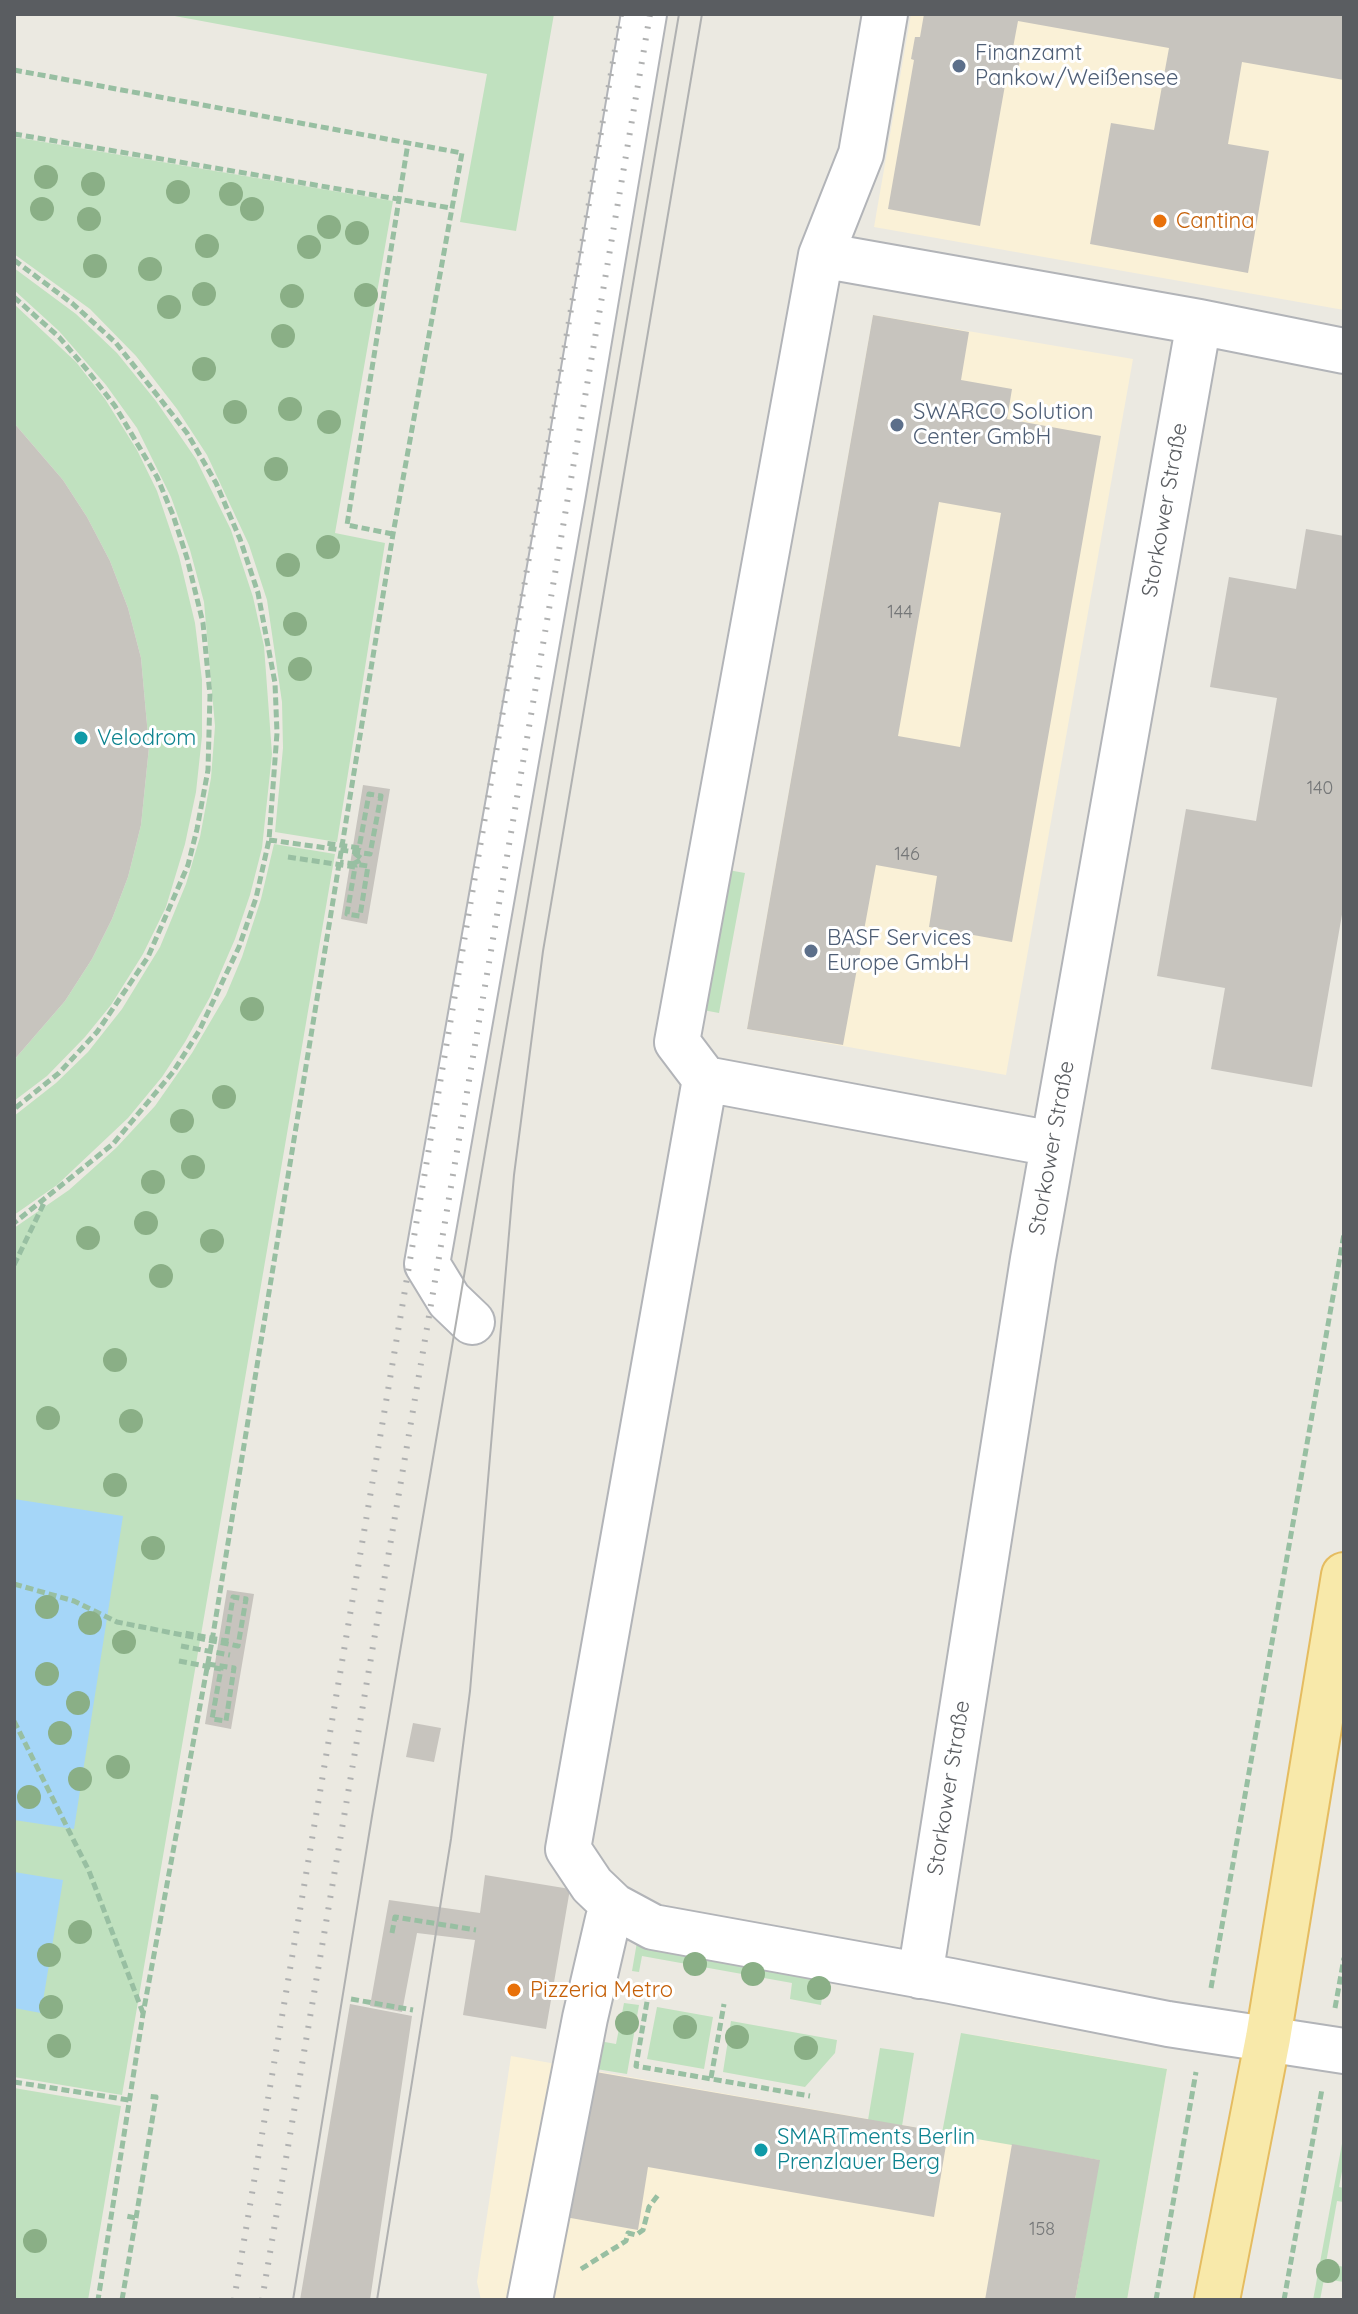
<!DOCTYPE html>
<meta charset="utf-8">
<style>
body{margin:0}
#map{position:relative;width:1358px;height:2314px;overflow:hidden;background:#ebe9e1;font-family:Quicksand,sans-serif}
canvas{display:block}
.frame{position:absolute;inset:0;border:16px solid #5a5d61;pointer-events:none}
</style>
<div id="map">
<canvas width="1358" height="2314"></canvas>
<div class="frame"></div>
</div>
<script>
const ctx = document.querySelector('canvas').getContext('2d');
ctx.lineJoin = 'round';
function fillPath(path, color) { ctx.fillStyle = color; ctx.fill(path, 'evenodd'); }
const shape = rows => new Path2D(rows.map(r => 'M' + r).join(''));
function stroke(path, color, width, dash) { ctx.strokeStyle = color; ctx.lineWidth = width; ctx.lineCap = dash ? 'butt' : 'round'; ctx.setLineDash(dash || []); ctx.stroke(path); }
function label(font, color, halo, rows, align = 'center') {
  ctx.font = font + ' Quicksand,sans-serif'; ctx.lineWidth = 6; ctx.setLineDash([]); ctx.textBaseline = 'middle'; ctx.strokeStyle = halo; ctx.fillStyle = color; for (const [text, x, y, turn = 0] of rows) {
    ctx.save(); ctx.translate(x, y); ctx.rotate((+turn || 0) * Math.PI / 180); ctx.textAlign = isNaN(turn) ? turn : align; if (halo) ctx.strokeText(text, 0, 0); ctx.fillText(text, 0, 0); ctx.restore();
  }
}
const commercial = shape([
 [911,14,1344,14,1344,310,874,227],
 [873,315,1133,359,1006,1075,747,1029],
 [999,2039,1167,2069,1127,2300,481,2300,477,2282,511,2056,948,2133,979,2142]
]);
const green = shape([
 [164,14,554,14,516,231,460,222,487,74],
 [14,137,393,201,335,533,385,543,337,842,275,832,283,748,282,702,267,600,249,545,207,455,177,409,136,356,90,309,14,254],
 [14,268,76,314,117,353,156,401,196,459,231,530,253,597,264,646,272,754,262,848,250,895,235,939,210,997,185,1042,162,1077,128,1118,57,1185,14,1215,14,1116,56,1083,88,1052,122,1009,160,947,186,884,200,837,211,778,215,726,204,602,190,550,171,497,137,428,106,385,59,331,14,290],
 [14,304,76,362,105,399,137,450,157,491,179,556,195,623,202,680,202,736,196,792,185,844,166,907,143,954,111,1005,85,1037,47,1076,14,1101,14,1060,65,1001,92,959,112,919,128,877,141,825,149,747,141,658,128,608,110,561,87,517,63,480,14,423],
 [274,844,335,854,122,2095,14,2077,14,1228,69,1190,116,1148,155,1106,192,1053,226,995,242,957,261,899],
 [728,870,745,873,719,1013,703,1010],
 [637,1942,825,1976,821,2005,790,1999,792,1983,703,1967,642,1956,639,1972,632,1971],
 [624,2003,639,2005,627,2074,584,2067,588,2039,616,2044],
 [657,2007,713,2017,704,2069,647,2059],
 [731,2021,837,2040,835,2053,805,2087,723,2072],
 [961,2033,1167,2069,1127,2300,1075,2300,1099,2160,942,2133],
 [880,2048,914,2053,902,2126,868,2120],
 [14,2088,121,2106,88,2300,14,2300],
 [1344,2133,1344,2161,1339,2187,1344,2188,1344,2202,1337,2201,1326,2263,1344,2267,1344,2282,1324,2279,1320,2300,1313,2300]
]);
const water = shape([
 [14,1499,123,1516,74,1829,14,1820],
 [14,1872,63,1880,41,2013,14,2008]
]);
const building = shape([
 [924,14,1344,14,1344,80,1242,62,1228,144,1269,151,1248,273,1090,244,1111,123,1154,130,1169,48,1018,21,1012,53,1021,55,1017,75,1007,74,980,226,888,209,914,60,911,59,915,37,920,37],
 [873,315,969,332,961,380,1012,389,1007,419,1101,436,1012,942,929,927,937,876,876,865,843,1045,747,1029],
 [939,502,1001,513,960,747,898,736],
 [14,423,63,480,87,517,110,561,128,608,141,658,149,747,141,825,128,877,112,919,92,959,65,1001,14,1060],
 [1306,529,1344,536,1344,903,1312,1087,1211,1069,1225,988,1157,976,1186,809,1256,821,1277,698,1210,687,1229,577,1296,589],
 [363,785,390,789,367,924,341,919],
 [227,1590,254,1594,231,1729,205,1724],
 [413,1723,441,1728,434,1762,406,1757],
 [485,1875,570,1889,546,2029,463,2015,475,1940,417,1933,402,2012,370,2006,389,1900,480,1913],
 [350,2004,412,2016,370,2300,300,2300],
 [590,2071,948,2133,934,2217,648,2167,638,2230,565,2217],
 [1012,2144,1100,2160,1075,2300,985,2300]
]);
const path = shape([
 [14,70,462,153,393,534,212,1641,143,2014,98,2300],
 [14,134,451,208],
 [14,260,73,304,116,343,187,433,216,483,240,539,258,593,275,683,277,733,269,840,256,898,239,947,199,1031,173,1072,113,1144,14,1223],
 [14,297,59,337,88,371,115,406,157,477,173,515,187,558,203,623,210,695,208,770,197,829,188,865,148,957,97,1032,59,1073,14,1109],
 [393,534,347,525,408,143],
 [269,840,370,854,381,796,369,794,359,848,325,843],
 [288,857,355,867,347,914,360,916,368,866,340,862],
 [353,864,362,859,353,852],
 [14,1265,45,1201],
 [14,1584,74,1601,117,1622,238,1646,246,1599,233,1597,226,1641,184,1633],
 [181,1646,230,1655],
 [179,1661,221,1669,212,1719,226,1721,234,1668,208,1664],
 [14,1721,89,1871,143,2013],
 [1211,1988,1344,1234],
 [649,1990,636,2066,810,2096],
 [351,1999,413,2010],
 [1335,2008,1344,1958],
 [711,2078,724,2004],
 [14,2082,129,2100],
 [136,2218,156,2097,147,2096],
 [581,2269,626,2241,628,2233,636,2235,643,2230,649,2207,658,2195],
 [122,2300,136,2218,126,2216],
 [1156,2300,1196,2072],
 [1284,2300,1322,2089]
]);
const minor = shape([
 [885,14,861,154,821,255,677,1042,705,1079,1053,1144],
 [821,255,1199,322,1344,351],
 [705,1079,568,1849,592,1885,614,1906,653,1927,951,1981,1168,2024,1344,2051],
 [472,1322,449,1300,427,1264,563,494,644,14],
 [920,1976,1033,1259,1199,322],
 [530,2300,585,2018,608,1919,614,1906]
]);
const major = shape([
 [1217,2300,1268,2038,1344,1575]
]);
const tram = shape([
 [293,2300,373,1810,679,14],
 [377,2300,451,1839,470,1691,514,1175,543,951,702,14]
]);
const rail = shape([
 [234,2300,621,14],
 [262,2300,650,14]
]);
const pathBridge = shape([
 [392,1933,395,1917,476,1930]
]);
const trees = [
 [46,177],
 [93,184],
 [178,192],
 [231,194],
 [42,209],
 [252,209],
 [89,219],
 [329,227],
 [357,233],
 [207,246],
 [309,247],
 [95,266],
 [150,269],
 [204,294],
 [366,295],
 [292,296],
 [169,307],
 [283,336],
 [204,369],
 [290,409],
 [235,412],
 [329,422],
 [276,469],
 [328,547],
 [288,565],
 [295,624],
 [300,669],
 [252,1009],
 [224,1097],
 [182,1121],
 [193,1167],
 [153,1182],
 [146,1223],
 [88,1238],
 [212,1241],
 [161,1276],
 [115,1360],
 [48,1418],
 [131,1421],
 [115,1485],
 [153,1548],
 [47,1607],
 [90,1623],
 [124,1642],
 [47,1674],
 [78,1703],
 [60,1733],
 [118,1767],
 [80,1779],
 [29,1797],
 [80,1932],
 [49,1955],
 [695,1964],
 [753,1974],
 [819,1988],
 [51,2007],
 [627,2023],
 [685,2027],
 [737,2037],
 [59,2046],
 [806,2048],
 [35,2241],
 [1328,2271]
];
const markers = [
 [959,66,8,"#5c6f8a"],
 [1160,221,8,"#e8710a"],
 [897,425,8,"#5c6f8a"],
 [81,738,8,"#0f9aa8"],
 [811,951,8,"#5c6f8a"],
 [514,1990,8,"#e8710a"],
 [761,2150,8,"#0f9aa8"]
];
const numberNames = [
 ["144",900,613],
 ["140",1320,789],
 ["146",907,855],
 ["158",1042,2230]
];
const serviceNames = [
 ["Finanzamt",975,53],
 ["Pankow/Weißensee",975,78],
 ["SWARCO Solution",913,412],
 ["Center GmbH",913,437],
 ["BASF Services",827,938],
 ["Europe GmbH",827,963]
];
const foodNames = [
 ["Cantina",1176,221],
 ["Pizzeria Metro",530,1990]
];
const streetNames = [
 ["Storkower Straße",1165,510,-80],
 ["Storkower Straße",1052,1148,-80],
 ["Storkower Straße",949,1788,-81]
];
const cultureNames = [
 ["Velodrom",97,738],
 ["SMARTments Berlin",777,2137],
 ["Prenzlauer Berg",777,2162]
];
fillPath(commercial, '#faf1d7');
fillPath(green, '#c0e1bf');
fillPath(water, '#a5d6f8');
fillPath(building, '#c7c4be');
stroke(minor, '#b2b4b8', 48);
stroke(major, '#e5bc60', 48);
stroke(path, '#98bfa2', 5, [8, 4]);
stroke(minor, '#fff', 44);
stroke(major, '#f8e9aa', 44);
stroke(tram, '#b0b1b1', 2);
stroke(rail, '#b0b1b1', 6, [2, 10]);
stroke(pathBridge, '#98bfa2', 5, [8, 4]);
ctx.fillStyle = '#8aaf86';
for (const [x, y] of trees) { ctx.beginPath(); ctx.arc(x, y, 12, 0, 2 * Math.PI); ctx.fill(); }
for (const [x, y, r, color] of markers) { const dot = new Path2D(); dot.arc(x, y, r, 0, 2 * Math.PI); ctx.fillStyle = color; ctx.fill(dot); stroke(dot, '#fff', 3); }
label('18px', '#757778', null, numberNames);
label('22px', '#4e5e75', '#fff', serviceNames, 'left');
label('22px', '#c56008', '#fff', foodNames, 'left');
label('22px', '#5a5d61', '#fff', streetNames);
label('22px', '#0d838f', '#fff', cultureNames, 'left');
</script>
